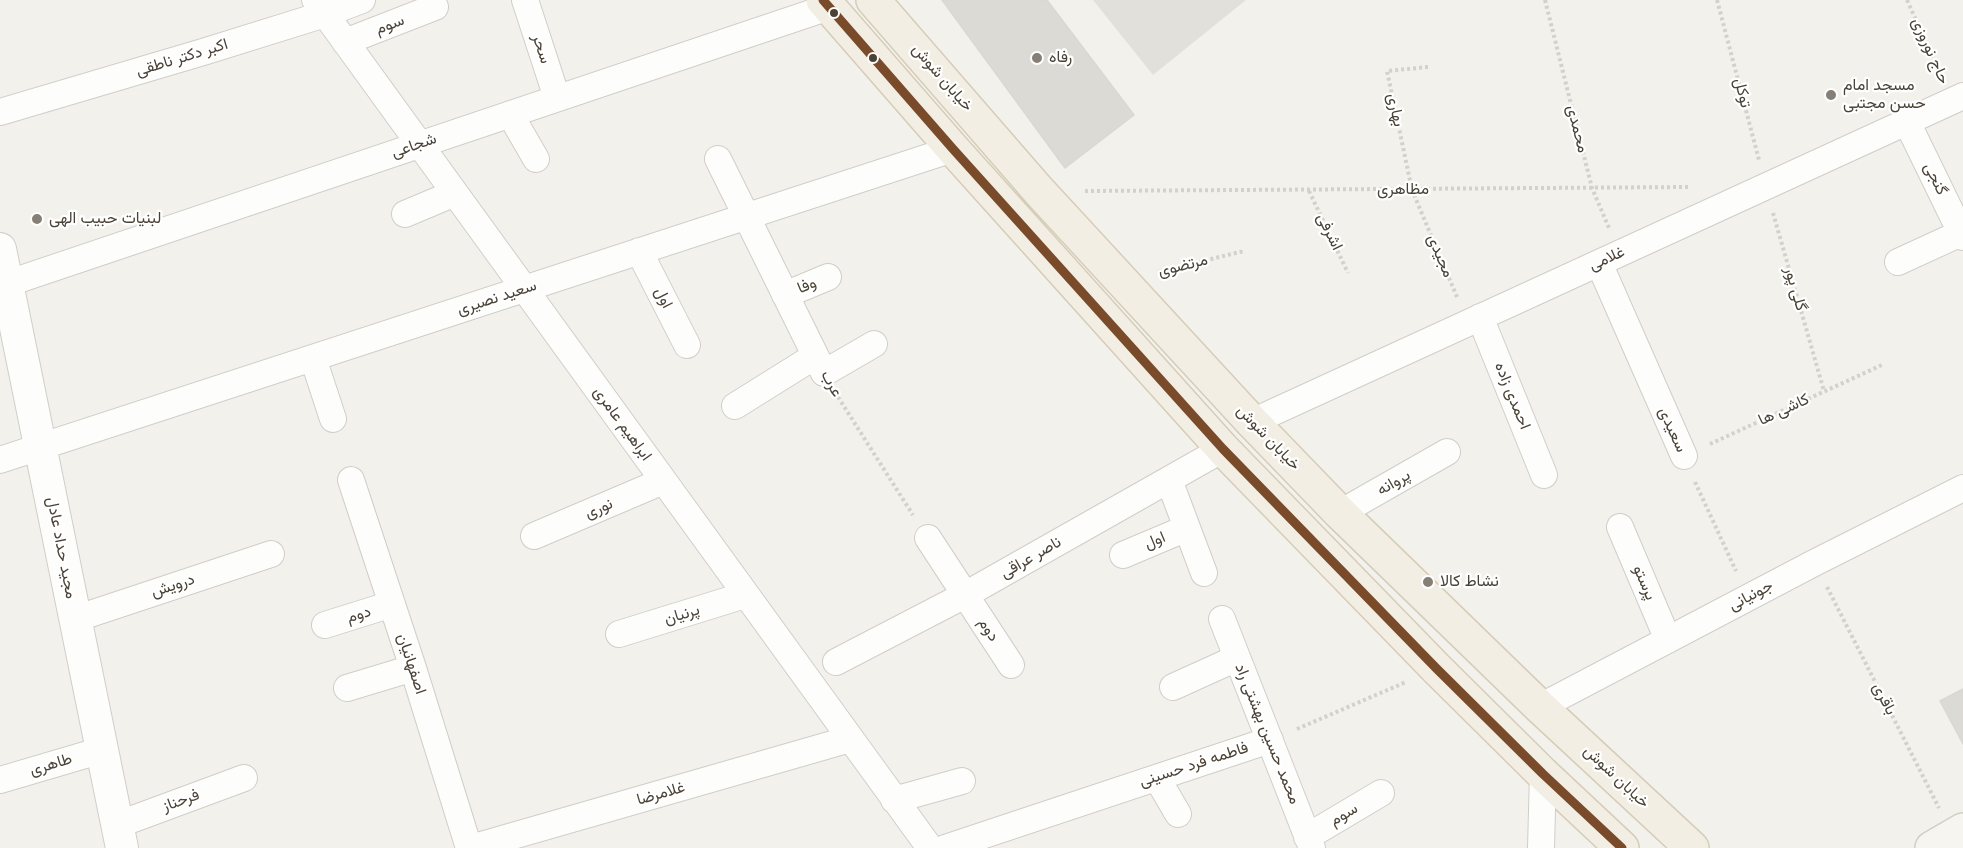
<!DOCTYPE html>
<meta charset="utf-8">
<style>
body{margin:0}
canvas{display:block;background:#f3f1ec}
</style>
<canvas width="1963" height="848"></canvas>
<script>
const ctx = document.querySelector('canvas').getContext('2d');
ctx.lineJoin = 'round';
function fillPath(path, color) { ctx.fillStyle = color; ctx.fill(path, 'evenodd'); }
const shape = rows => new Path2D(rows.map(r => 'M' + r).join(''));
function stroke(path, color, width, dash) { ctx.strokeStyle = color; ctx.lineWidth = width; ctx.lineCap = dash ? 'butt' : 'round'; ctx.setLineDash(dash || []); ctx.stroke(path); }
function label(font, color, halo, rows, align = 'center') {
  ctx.font = font + ' "DM Sans",Vazirmatn,sans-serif'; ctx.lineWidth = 4.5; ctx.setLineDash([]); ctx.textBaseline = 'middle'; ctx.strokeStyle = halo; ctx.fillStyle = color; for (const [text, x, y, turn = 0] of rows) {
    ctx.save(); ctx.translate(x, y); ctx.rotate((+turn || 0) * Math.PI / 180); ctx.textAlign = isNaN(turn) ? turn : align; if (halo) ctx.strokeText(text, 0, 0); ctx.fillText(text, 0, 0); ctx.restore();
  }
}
const parking = shape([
 [1093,0,1246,0,1153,75]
]);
const building = shape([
 [942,0,1047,0,1134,115,1065,168,942,0],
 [1963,689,1963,744,1940,701,1963,689]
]);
const path = shape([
 [1545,0,1592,188,1609,228],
 [1717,0,1759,160],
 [1907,0,1941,76],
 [1428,67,1387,71,1412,190,1457,297],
 [1085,191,1689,187],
 [1309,191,1348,273],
 [1773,213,1824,391],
 [1158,272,1244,251],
 [838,397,913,515],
 [1710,444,1884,364],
 [1695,482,1736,571],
 [1827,587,1939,808],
 [1297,729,1406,682]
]);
const minor = shape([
 [315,0,930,848],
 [525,0,557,98],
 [345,42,435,7],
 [0,112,203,52,325,14,362,0],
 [510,114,536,159],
 [1907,122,1963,237],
 [718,159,824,373,874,344],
 [405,214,455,193],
 [639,251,687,345],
 [1898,262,1961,233],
 [1599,263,1684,456],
 [0,286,829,7],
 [785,295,828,277],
 [1480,317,1544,475],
 [313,358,333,419],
 [735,406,815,356],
 [1252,422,1963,96],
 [0,460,953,149],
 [351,480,413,668,469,848],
 [1169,480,1204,573],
 [1340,513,1447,452],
 [1620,527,1668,640],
 [534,536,663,481],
 [928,538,1011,665],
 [1123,555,1187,528],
 [75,619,271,554],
 [1222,619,1312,848],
 [325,625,392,604],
 [619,634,745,595],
 [836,662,965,595,1223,449],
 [1173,687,1237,658],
 [347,688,413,668],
 [1540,707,1814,563,1963,488],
 [1157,778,1178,814],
 [0,780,102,750],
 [894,800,962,781],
 [117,825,244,778],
 [1307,837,1381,793],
 [471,848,850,739],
 [945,848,1270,740],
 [1541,848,1543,774]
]);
const tertiary = shape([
 [0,249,122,848]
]);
const secondary = shape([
 [1932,848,1963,830]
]);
const primary = shape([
 [823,0,953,149,1223,449,1437,669,1543,774,1622,848],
 [873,0,1039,191,1252,422,1340,513,1540,707,1692,848]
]);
const bus1 = shape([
 [823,0,953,149,1223,449,1437,669,1543,774,1622,848]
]);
const markers = [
 [834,13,5,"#4a4236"],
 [873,58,5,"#4a4236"],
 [1037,58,6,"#857f76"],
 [1831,95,6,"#857f76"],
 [37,219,6,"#857f76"],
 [1428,582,6,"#857f76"]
];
const streetNames = [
 ["سوم",390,25,-21],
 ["سحر",541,49,72],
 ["حاج نوروزی",1930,51,66],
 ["اکبر دکتر ناطقی",182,58,-17],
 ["خیابان شوش",942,78,49],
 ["توکل",1742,93,76],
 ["بهاری",1395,110,78],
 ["محمدی",1577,129,76],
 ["شجاعی",414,146,-19],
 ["گنجی",1935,179,64],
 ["مظاهری",1403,190],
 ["اشرفی",1329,232,64],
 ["مجیدی",1440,256,67],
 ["غلامی",1607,259,-24],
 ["مرتضوی",1183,266,-14],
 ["وفا",807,286,-23],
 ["گلی پور",1795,289,74],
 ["سعید نصیری",497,298,-18],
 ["اول",663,298,63],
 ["عرب",831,384,61],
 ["احمدی زاده",1512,396,68],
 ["کاشی ها",1784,410,-25],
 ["ابراهیم عامری",622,424,54],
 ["سعیدی",1672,430,66],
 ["خیابان شوش",1268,438,46],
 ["پروانه",1394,483,-30],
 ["نوری",599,509,-23],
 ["اول",1155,541,-23],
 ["مجید حداد عادل",61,548,79],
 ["ناصر عراقی",1031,558,-30],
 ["پرستو",1644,583,67],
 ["درویش",173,586,-18],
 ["جونیانی",1751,596,-28],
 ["دوم",359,615,-17],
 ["پرنیان",682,615,-17],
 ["دوم",988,630,57],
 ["اصفهانیان",411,664,72],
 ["باقری",1884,699,63],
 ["محمد حسین بهشتی راد",1267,734,68],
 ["طاهری",51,765,-17],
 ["فاطمه فرد حسینی",1194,765,-18],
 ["خیابان شوش",1616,777,43],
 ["غلامرضا",661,794,-16],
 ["فرحناز",181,801,-20],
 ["سوم",1344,815,-31]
];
const poiNames = [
 ["رفاه",1049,58],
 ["مسجد امام",1843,86],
 ["حسن مجتبی",1843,104],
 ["لبنیات حبیب الهی",49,219],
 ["نشاط کالا",1440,582]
];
fillPath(parking, '#e2e0db');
fillPath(building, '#dcdad4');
stroke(building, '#dbd8d2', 1.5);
stroke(minor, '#d1cec9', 28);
stroke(tertiary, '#d1cec9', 34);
stroke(secondary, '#d3cec2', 36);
stroke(primary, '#d6cdb8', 36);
stroke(path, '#d3d1cb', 4, [3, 3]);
stroke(minor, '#fdfdfc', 26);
stroke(tertiary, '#fdfdfc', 32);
stroke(secondary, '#f7f5ef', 33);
stroke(primary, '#f2eee4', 33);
stroke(bus1, '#7a4b2a', 9);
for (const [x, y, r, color] of markers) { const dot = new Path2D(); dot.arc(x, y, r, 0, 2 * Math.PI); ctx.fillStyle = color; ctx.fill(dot); stroke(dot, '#fff', 2); }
label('16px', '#4a4236', '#fff', streetNames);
label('16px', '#4a4236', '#fff', poiNames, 'left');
</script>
